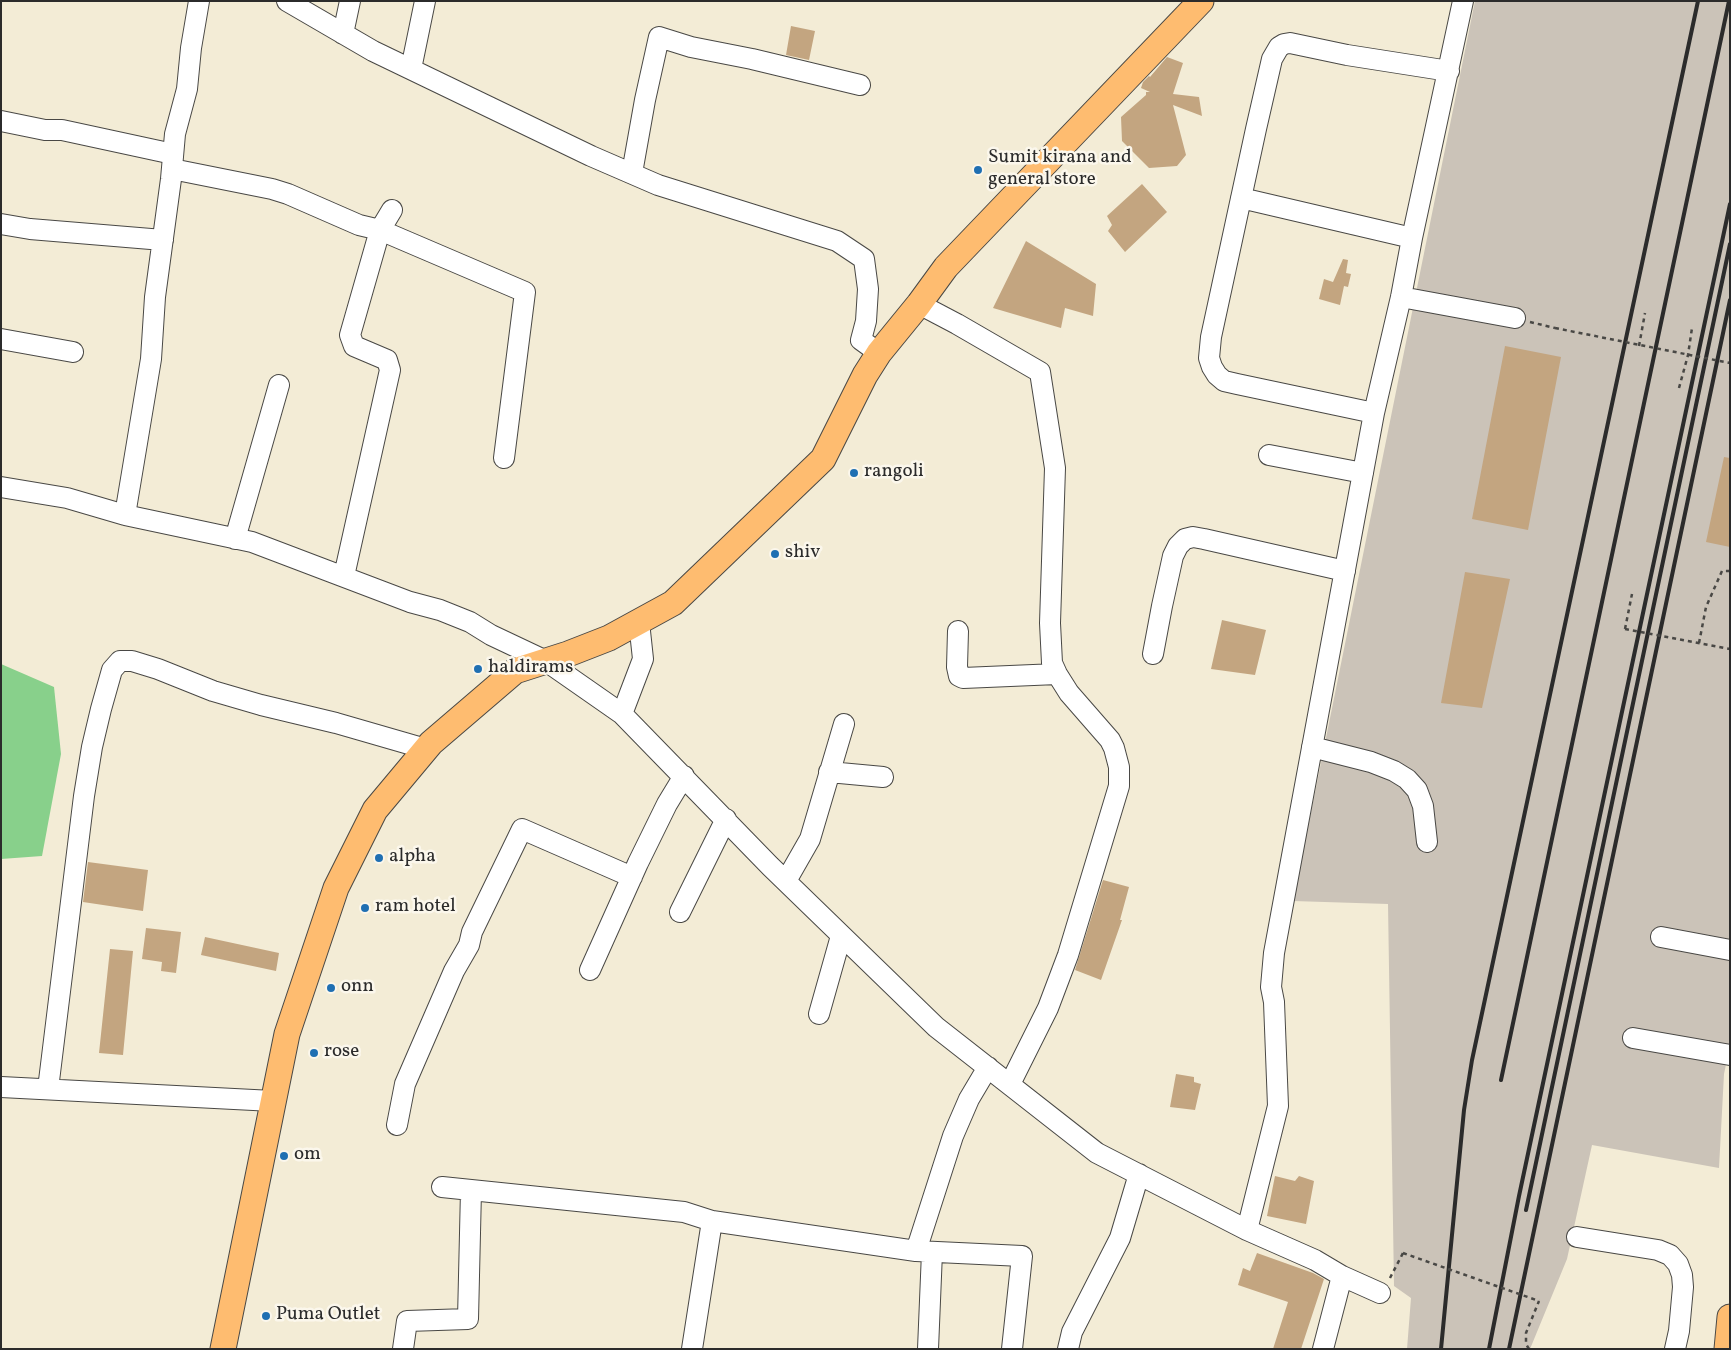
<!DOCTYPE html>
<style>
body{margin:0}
#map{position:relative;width:1731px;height:1350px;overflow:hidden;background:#f3ecd6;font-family:Vollkorn,serif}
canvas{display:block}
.frame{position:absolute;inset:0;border:2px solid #2b2b2b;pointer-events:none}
</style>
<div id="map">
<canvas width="1731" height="1350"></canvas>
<div class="frame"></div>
</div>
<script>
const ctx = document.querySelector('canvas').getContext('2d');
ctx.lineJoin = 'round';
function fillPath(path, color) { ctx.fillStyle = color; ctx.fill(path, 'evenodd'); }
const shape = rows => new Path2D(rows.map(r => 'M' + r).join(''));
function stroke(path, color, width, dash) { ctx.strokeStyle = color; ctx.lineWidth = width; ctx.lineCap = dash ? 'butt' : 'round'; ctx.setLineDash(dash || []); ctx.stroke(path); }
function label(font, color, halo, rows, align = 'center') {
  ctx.font = font + ' Vollkorn,serif'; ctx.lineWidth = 5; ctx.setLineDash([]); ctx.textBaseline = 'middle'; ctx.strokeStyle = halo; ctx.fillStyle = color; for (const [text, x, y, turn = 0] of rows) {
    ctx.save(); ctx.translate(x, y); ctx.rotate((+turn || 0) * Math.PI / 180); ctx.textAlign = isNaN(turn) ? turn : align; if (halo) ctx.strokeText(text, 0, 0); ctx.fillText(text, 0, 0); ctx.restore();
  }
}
const industrial = shape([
 [1475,1,1730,1,1730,1045,1724,1074,1719,1168,1592,1145,1567,1259,1530,1349,1407,1349,1411,1298,1394,1286,1388,904,1293,901]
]);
const green = shape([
 [1,664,54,687,61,754,42,856,1,859]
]);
const building = shape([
 [791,26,815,31,809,60,786,55],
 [1167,57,1183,63,1173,94,1199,97,1202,116,1173,105,1186,155,1177,166,1149,168,1122,141,1121,117,1146,95,1146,92,1150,92,1141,88,1143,82,1149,76,1150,77],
 [1142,184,1167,212,1125,252,1108,231,1112,225,1107,216],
 [1026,241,1096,284,1093,316,1065,308,1061,328,993,308],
 [1343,259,1348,260,1346,273,1351,274,1348,287,1344,286,1340,305,1319,299,1324,279,1333,282],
 [1505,346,1561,357,1528,530,1472,519],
 [1724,457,1730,458,1730,547,1706,542],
 [1465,572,1510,579,1482,708,1441,703],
 [1222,620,1266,630,1255,675,1211,669],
 [88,862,148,870,143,911,83,902],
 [1103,880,1129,887,1120,920,1122,920,1101,980,1075,970],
 [146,928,181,932,176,973,161,971,162,962,142,959],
 [205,937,279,953,276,971,201,955],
 [110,949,133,951,123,1055,99,1053],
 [1176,1074,1194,1077,1194,1082,1201,1084,1195,1110,1170,1107],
 [1275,1176,1295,1181,1299,1176,1314,1181,1306,1224,1267,1216],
 [1257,1253,1313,1273,1324,1279,1301,1349,1273,1349,1288,1302,1238,1285,1243,1268,1250,1271]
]);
const path = shape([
 [1530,322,1555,328],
 [1639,346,1645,313],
 [1679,388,1688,355,1692,328],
 [1625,629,1632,594],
 [1699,643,1706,607,1722,571,1730,571],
 [1390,1278,1403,1253],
 [1529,1349,1526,1344,1526,1333,1539,1301]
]);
const minor = shape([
 [199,1,191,48,187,89,175,134,171,179,155,297,151,359,125,515,252,542,410,602,440,610,470,622,491,635,546,661,622,714,770,866,936,1027,1097,1153,1247,1230,1315,1260,1342,1276,1323,1349],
 [287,1,373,51,591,156,658,185,837,241,864,259,868,289,866,321,861,340,879,353],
 [343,34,350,1],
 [411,69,425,1],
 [1,121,45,130,62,130,173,154],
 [172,169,272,189,288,194,359,225,380,230,525,292,504,458],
 [632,173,645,100,659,37,691,47,752,59,860,85],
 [1241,198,1412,238],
 [1,224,30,229,163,240],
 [1401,297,1515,318],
 [919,304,957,324,1040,372,1055,468,1050,623,1052,663,1057,674,1069,693,1110,740,1114,748,1119,767,1119,786,1068,955,1048,1008,1010,1084],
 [1,339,73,352],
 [1374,413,1237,384,1224,381,1217,375,1212,367,1209,358,1211,337,1256,129,1272,59,1279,47,1284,44,1290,43,1347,55,1449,71],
 [1269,455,1363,473],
 [1,487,67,498,125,515],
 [235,539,279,385],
 [344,576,390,370,387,360,354,346,350,335,380,230,392,210],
 [958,631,957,667,959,676,963,678,1057,674],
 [1153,654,1162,606,1173,556,1178,546,1185,539,1193,537,1204,539,1345,571],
 [622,714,643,659,639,622],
 [1312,747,1371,762,1394,771,1407,779,1417,790,1423,806,1427,842],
 [829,772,883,777],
 [786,881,810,839,844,724],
 [680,912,726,819],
 [1661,937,1730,950],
 [590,970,638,863,667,804,684,776],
 [819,1014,841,936],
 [1633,1038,1730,1055],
 [1,1087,273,1101],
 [48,1089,84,796,92,747,101,709,112,670,120,661,132,661,158,669,213,691,261,705,336,723,426,749],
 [397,1125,405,1084,454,971,469,945,472,932,522,829,632,877],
 [442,1187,684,1212,712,1221,916,1251,1022,1256,1012,1349],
 [1247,1230,1278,1106,1274,1002,1271,987,1274,953,1374,413,1401,297,1412,238,1463,1],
 [1577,1237,1658,1250,1670,1255,1678,1264,1682,1275,1683,1287,1679,1331,1675,1349],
 [916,1251,953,1136,969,1099,988,1067],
 [1342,1276,1380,1293],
 [403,1349,407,1321,468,1319,471,1190],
 [692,1349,712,1221],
 [928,1349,932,1252],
 [1068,1349,1072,1332,1120,1238,1139,1174]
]);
const major = shape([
 [223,1349,287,1034,336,888,375,810,431,743,515,671,568,654,609,638,673,603,823,459,865,375,879,353,919,304,946,267,1201,1],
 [1727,1349,1730,1317]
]);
const rail = shape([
 [1501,1080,1729,1],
 [1526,1210,1730,244],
 [1441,1349,1464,1110,1472,1060,1698,1],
 [1489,1349,1519,1196,1730,204],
 [1509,1349,1730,300]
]);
const pathBridge = shape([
 [1555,328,1730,363],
 [1625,629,1730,649],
 [1403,1253,1539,1301]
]);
const markers = [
 [978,170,5,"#1f6fb2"],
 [854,473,5,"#1f6fb2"],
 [775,554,5,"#1f6fb2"],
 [478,669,5,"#1f6fb2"],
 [379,858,5,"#1f6fb2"],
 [365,908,5,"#1f6fb2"],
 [331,988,5,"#1f6fb2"],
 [314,1053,5,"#1f6fb2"],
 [284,1156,5,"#1f6fb2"],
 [266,1316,5,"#1f6fb2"]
];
const poiNames = [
 ["Sumit kirana and",988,159],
 ["general store",988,181],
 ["rangoli",864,473],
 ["shiv",785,554],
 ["haldirams",488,669],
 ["alpha",389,858],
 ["ram hotel",375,908],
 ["onn",341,988],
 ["rose",324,1053],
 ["om",294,1156],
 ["Puma Outlet",276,1316]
];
fillPath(industrial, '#cbc3b8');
fillPath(green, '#88d08b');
fillPath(building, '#c3a580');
stroke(minor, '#494845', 22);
stroke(major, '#494845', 27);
stroke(path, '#494845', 2.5, [4, 4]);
stroke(minor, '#fff', 20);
stroke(major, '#febc70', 25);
stroke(rail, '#2b2b2b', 4);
stroke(pathBridge, '#494845', 2.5, [4, 4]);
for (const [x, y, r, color] of markers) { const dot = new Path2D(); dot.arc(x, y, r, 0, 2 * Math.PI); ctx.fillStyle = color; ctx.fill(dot); stroke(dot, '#fbf7ec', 2); }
label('19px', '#2b2b2b', '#fbf7ec', poiNames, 'left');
</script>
